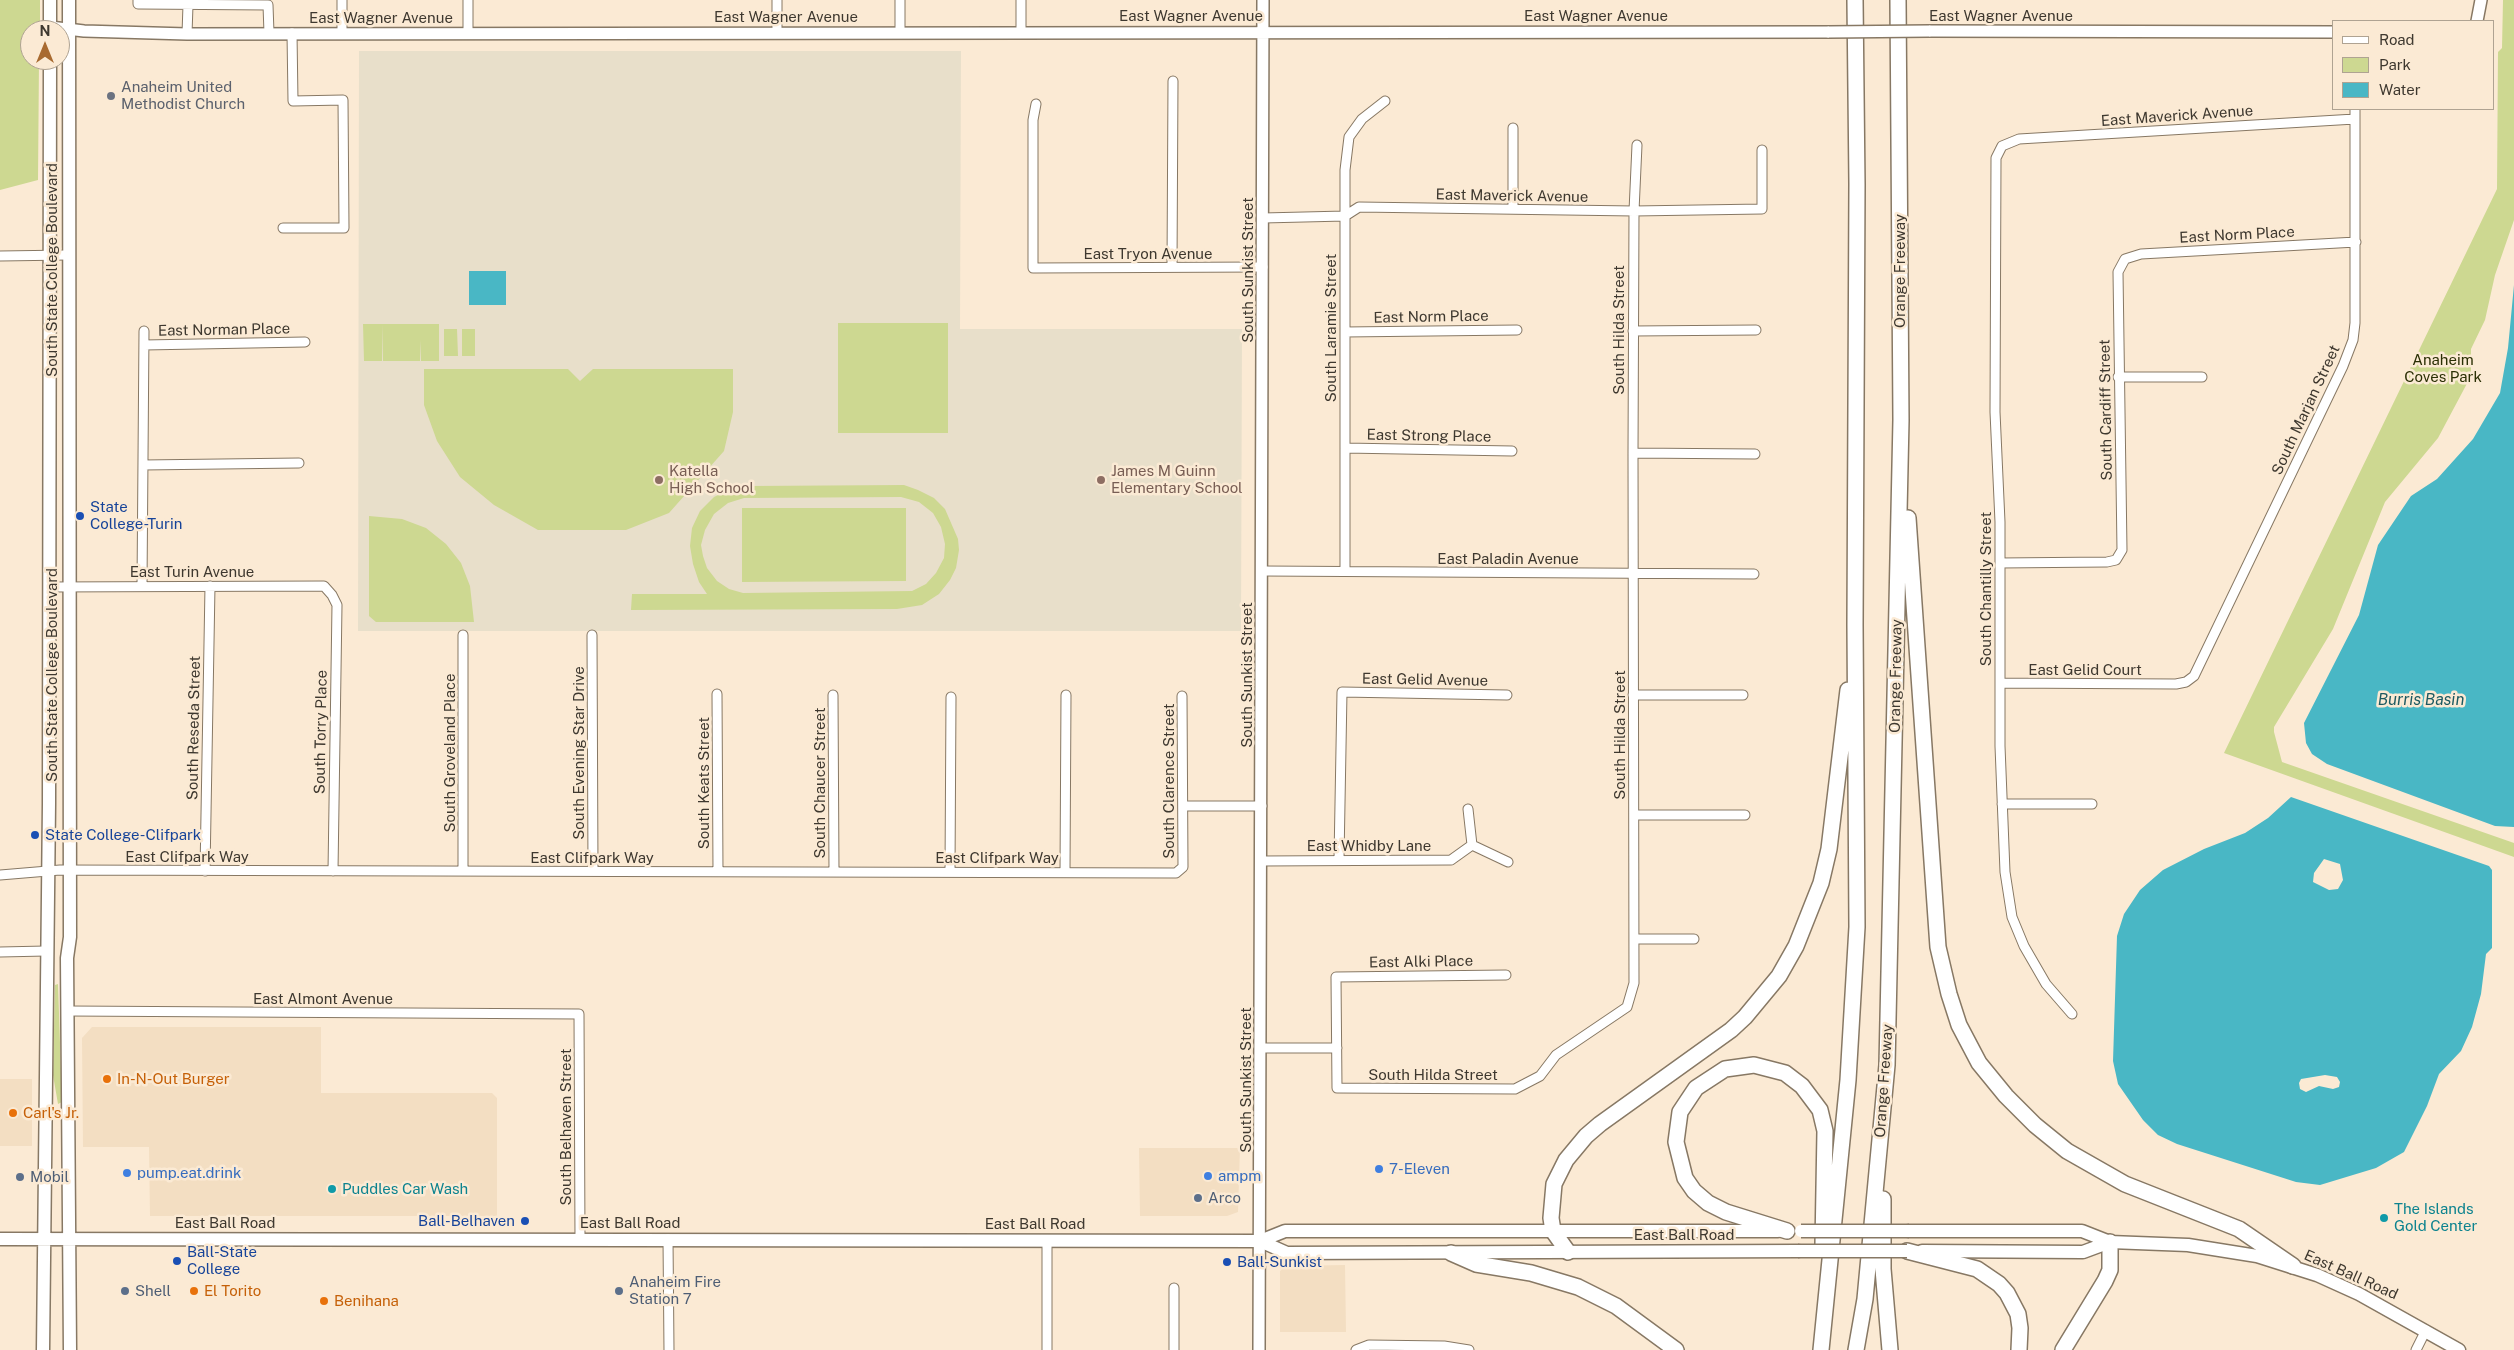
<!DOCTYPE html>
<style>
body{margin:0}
#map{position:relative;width:2514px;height:1350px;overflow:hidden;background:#fbead4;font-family:"Public Sans",sans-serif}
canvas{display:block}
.legend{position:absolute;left:2332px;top:20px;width:162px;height:90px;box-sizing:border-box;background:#fbead4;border:1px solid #afa392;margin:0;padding:6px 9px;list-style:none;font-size:15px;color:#3e382f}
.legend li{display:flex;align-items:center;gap:10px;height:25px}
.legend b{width:25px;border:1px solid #afa392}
.north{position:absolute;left:20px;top:20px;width:50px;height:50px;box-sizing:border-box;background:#fbead4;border:1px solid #afa392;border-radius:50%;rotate:0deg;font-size:14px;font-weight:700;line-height:20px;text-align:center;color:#3e382f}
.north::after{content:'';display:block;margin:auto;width:18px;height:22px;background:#a86a30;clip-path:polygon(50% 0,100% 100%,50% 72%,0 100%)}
</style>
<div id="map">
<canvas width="2514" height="1350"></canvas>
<ul class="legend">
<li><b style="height:6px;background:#fff"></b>Road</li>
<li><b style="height:14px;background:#cdd891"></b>Park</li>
<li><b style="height:14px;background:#49b7c5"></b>Water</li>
</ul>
<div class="north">N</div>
</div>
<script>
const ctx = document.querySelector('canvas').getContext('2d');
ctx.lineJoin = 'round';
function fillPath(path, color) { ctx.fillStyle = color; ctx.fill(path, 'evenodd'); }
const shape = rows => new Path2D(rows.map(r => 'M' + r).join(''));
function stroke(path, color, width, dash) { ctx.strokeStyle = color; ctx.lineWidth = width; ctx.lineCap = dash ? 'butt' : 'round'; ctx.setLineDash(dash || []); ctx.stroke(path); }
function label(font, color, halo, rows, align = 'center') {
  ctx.font = font + ' "Public Sans",sans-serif'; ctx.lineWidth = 5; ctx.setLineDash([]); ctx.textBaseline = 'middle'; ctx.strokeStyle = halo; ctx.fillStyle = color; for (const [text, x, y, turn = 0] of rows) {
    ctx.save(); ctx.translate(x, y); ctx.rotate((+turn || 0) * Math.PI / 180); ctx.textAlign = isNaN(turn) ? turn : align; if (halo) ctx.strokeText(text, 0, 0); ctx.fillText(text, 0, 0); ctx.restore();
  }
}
const built = shape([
 [92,1027,321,1027,321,1093,492,1093,497,1098,497,1216,150,1216,149,1147,83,1147,82,1038],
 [0,1079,32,1079,32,1146,0,1146],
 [1139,1148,1240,1148,1238,1212,1227,1216,1140,1216],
 [1345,1265,1346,1332,1280,1332,1280,1271,1286,1266]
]);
const education = shape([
 [359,51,961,51,960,329,1242,329,1241,631,358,631]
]);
const green = shape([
 [0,0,40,0,40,30,30,30,30,60,39,60,38,180,0,190],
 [2503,0,2514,0,2514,220,2495,275,2485,320,2471,349,2471,376,2438,438,2385,502,2333,629,2274,727,2274,732,2282,762,2514,843,2514,857,2224,753,2497,189,2498,52,2502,48],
 [838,323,948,323,948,433,838,433],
 [363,324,382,324,382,361,364,361],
 [382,324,439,324,439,361,421,361,420,340,420,361,383,361],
 [444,329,457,329,458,356,444,356],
 [462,329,475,329,475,356,462,356],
 [424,369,568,369,580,381,593,369,733,369,733,412,724,451,669,513,626,530,538,530,494,505,460,477,437,441,424,405],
 [904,485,918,490,934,498,945,509,958,539,959,550,956,568,950,580,939,594,922,605,897,609,631,610,632,594,707,594,699,582,693,564,690,546,692,528,700,511,714,497,731,489,749,486],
 [901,497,919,502,933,513,941,527,945,544,944,558,936,573,926,584,912,591,743,593,729,589,717,581,707,568,703,556,701,545,705,530,714,514,728,503,744,498],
 [742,508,906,508,906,581,742,582],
 [369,516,402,519,426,528,446,544,461,563,470,586,474,622,376,622,369,616],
 [58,984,62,1102,58,1104,53,1075,55,985]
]);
const water = shape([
 [469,271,506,271,506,305,469,305],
 [2514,285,2514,827,2495,826,2327,764,2312,754,2306,743,2304,723,2359,615,2378,545,2411,496,2437,479,2473,439,2500,393,2508,348],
 [2291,797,2489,866,2492,870,2492,948,2486,954,2481,994,2472,1027,2461,1051,2439,1074,2427,1106,2404,1152,2376,1168,2320,1185,2296,1182,2177,1144,2158,1135,2143,1120,2118,1084,2113,1061,2117,936,2124,914,2140,890,2163,870,2204,849,2245,833,2268,818],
 [2324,859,2340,864,2343,880,2338,889,2329,890,2313,882,2314,873],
 [2325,1075,2337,1077,2340,1082,2339,1087,2333,1089,2319,1086,2306,1092,2300,1089,2299,1083,2301,1079]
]);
const street = shape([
 [138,0,138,4,268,5,269,33],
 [342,0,342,33],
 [468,0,468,33],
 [777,32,777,0],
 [900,32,900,0],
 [1021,32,1021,0],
 [187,34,188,5],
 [1036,104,1033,120,1033,268,1263,267],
 [1513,209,1513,128],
 [1263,218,1345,216,1359,207,1634,211,1762,209,1762,150],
 [283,228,344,228,343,100,293,101,292,33],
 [0,256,68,255],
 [1172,267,1173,81],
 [1633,331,1756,330],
 [1345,332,1517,330],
 [144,345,305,342],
 [2118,377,2202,377],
 [1345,448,1512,451],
 [1633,453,1755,454],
 [143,465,299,463],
 [2000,563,2107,562,2116,560,2122,550,2118,272,2125,259,2141,254,2356,242],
 [1263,571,1754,574],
 [1345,571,1345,170,1349,137,1362,119,1385,101],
 [142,586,144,331],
 [49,587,324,586,332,595,337,605,333,871],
 [463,635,463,871],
 [592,635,593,871],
 [2000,683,2176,684,2186,682,2194,676,2343,366,2353,340,2355,323,2355,109],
 [717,694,718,872],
 [833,695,834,872],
 [1633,695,1743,695],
 [2002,804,2092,804],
 [1183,806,1262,806],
 [1468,809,1472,845,1508,862],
 [1634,815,1745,815],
 [1339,859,1342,692,1507,695],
 [1262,861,1451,860,1472,845],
 [205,871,210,586],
 [950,872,951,697],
 [1065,872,1066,695],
 [0,875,60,870,1176,873,1183,867,1182,696],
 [1634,939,1694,939],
 [0,952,46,951],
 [1506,975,1336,977,1337,1088,1515,1089,1540,1076,1556,1055,1627,1007,1634,983,1633,453,1634,211,1637,145],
 [68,1011,579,1014,580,1239],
 [2072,1014,2046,984,2024,946,2012,917,2005,872,2000,746,2000,522,1995,412,1996,158,2002,146,2019,139,2355,119],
 [1261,1048,1337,1048],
 [668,1239,669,1350],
 [1047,1240,1047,1350],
 [1174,1288,1174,1350],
 [1356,1350,1369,1345,1444,1346,1469,1350],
 [2416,1350,2426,1330]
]);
const secondary = shape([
 [2477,21,2481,0],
 [50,27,84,31,187,34,1829,32],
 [1929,31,2333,32],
 [1259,1350,1263,0]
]);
const primary = shape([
 [69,0,70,937,67,958,70,1350],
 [50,30,50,0],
 [1909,1231,2082,1231,2110,1242,2188,1245,2257,1256,2317,1275,2359,1294,2459,1350],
 [0,1239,1260,1241,1285,1231,1778,1231],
 [1260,1241,1287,1253,1798,1251],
 [1922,1251,2083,1252,2110,1242],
 [43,1350,49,804,50,60]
]);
const highway = shape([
 [1908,518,1938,947,1949,994,1959,1025,1979,1063,2006,1096,2035,1125,2067,1151,2125,1184,2239,1229,2293,1266],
 [1883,1199,1883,1269,1890,1350],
 [1787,1231,1726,1212,1708,1203,1694,1191,1685,1178,1676,1142,1680,1112,1696,1088,1725,1069,1754,1065,1785,1073,1802,1086,1820,1110,1825,1131,1823,1245],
 [1907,1251,1977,1269,1999,1284,2007,1293,2018,1314,2020,1328,2019,1350],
 [1568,1252,1553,1231,1551,1218,1554,1184,1566,1160,1586,1136,1600,1124,1731,1030,1745,1017,1779,976,1796,946,1821,883,1829,849,1848,690],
 [1451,1253,1476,1264,1531,1273,1578,1287,1616,1306,1676,1350],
 [1821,1350,1848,1080,1857,927,1855,624,1857,184,1855,0],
 [1856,1350,1865,1299,1887,1065,1901,420,1898,0],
 [2063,1350,2105,1281,2110,1270,2110,1242]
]);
const secondaryBridge = shape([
 [1829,32,1929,31]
]);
const primaryBridge = shape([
 [1801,1231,1909,1231],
 [1798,1251,1907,1251]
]);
const markers = [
 [111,96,5,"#6b7280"],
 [659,480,5,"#8d6e63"],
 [1101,480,5,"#8d6e63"],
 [80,516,5,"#1a4fb4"],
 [35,835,5,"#1a4fb4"],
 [107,1079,5,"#e8710a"],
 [13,1113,5,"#e8710a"],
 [1379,1169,5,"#3f7fe0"],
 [127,1173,5,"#3f7fe0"],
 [1208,1176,5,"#3f7fe0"],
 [20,1177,5,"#5c6f8a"],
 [332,1189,5,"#0f9aa8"],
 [1198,1198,5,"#5c6f8a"],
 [2384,1218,5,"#0f9aa8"],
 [525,1221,5,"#1a4fb4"],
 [177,1261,5,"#1a4fb4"],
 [1227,1262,5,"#1a4fb4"],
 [125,1291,5,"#5c6f8a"],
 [194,1291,5,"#e8710a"],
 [619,1291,5,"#5c6f8a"],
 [324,1301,5,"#e8710a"]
];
const streetNames = [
 ["East Wagner Avenue",1191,16],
 ["East Wagner Avenue",1596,16],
 ["East Wagner Avenue",2001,16],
 ["East Wagner Avenue",786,17],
 ["East Wagner Avenue",381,18],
 ["East Maverick Avenue",2177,116,-4],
 ["East Maverick Avenue",1512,196,1],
 ["East Norm Place",2237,235,-3],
 ["East Tryon Avenue",1148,254],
 ["South State College Boulevard",52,270,-90],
 ["South Sunkist Street",1248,270,-90],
 ["Orange Freeway",1900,271,-90],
 ["East Norm Place",1431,317,-1],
 ["South Laramie Street",1331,328,-90],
 ["East Norman Place",224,330,-1],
 ["South Hilda Street",1619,330,-90],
 ["South Cardiff Street",2106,410,-91],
 ["South Marjan Street",2306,410,-65],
 ["East Strong Place",1429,436,1],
 ["East Paladin Avenue",1508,559],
 ["East Turin Avenue",192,572],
 ["South Chantilly Street",1986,589,-90],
 ["East Gelid Court",2085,670],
 ["South State College Boulevard",52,675,-90],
 ["South Sunkist Street",1247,675,-90],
 ["Orange Freeway",1896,676,-89],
 ["East Gelid Avenue",1425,680,1],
 ["South Reseda Street",194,728,-89],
 ["South Torry Place",321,732,-89],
 ["South Hilda Street",1620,735,-90],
 ["South Groveland Place",450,753,-90],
 ["South Evening Star Drive",579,753,-90],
 ["South Clarence Street",1169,781,-90],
 ["South Keats Street",704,783,-90],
 ["South Chaucer Street",820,783,-90],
 ["East Whidby Lane",1369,846],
 ["East Clifpark Way",187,857],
 ["East Clifpark Way",592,858],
 ["East Clifpark Way",997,858],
 ["East Alki Place",1421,962,-1],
 ["East Almont Avenue",323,999],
 ["South Hilda Street",1433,1075],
 ["South Sunkist Street",1246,1080,-90],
 ["Orange Freeway",1884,1081,-86],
 ["South Belhaven Street",566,1127,-90],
 ["East Ball Road",225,1223],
 ["East Ball Road",630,1223],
 ["East Ball Road",1035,1224],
 ["East Ball Road",1684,1235],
 ["East Ball Road",2351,1275,24]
];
const worshipNames = [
 ["Anaheim United",121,87],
 ["Methodist Church",121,104]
];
const parkNames = [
 ["Anaheim",2443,360],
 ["Coves Park",2443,377]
];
const educationNames = [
 ["Katella",669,471],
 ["High School",669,488],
 ["James M Guinn",1111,471],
 ["Elementary School",1111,488]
];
const transitNames = [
 ["State",90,507],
 ["College-Turin",90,524],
 ["State College-Clifpark",45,835],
 ["Ball-Belhaven",515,1221,"right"],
 ["Ball-State",187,1252],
 ["College",187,1269],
 ["Ball-Sunkist",1237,1262]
];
const foodNames = [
 ["In-N-Out Burger",117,1079],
 ["Carl's Jr.",23,1113],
 ["El Torito",204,1291],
 ["Benihana",334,1301]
];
const shopNames = [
 ["7-Eleven",1389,1169],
 ["pump.eat.drink",137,1173],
 ["ampm",1218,1176]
];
const serviceNames = [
 ["Mobil",30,1177],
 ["Arco",1208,1198],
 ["Anaheim Fire",629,1282],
 ["Station 7",629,1299],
 ["Shell",135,1291]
];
const cultureNames = [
 ["Puddles Car Wash",342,1189],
 ["The Islands",2394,1209],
 ["Gold Center",2394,1226]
];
const waterNames = [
 ["Burris Basin",2421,700]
];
fillPath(built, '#f3dec2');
fillPath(education, '#e8dfca');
fillPath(green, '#cdd891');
fillPath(water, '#49b7c5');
stroke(street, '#877864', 11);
stroke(secondary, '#877864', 14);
stroke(primary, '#877864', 15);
stroke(highway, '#877864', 18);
stroke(street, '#fff', 9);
stroke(secondary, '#fff', 11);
stroke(primary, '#fff', 12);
stroke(highway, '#fff', 15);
stroke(secondaryBridge, '#877864', 14, []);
stroke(primaryBridge, '#877864', 15, []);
stroke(secondaryBridge, '#fff', 11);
stroke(primaryBridge, '#fff', 12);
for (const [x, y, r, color] of markers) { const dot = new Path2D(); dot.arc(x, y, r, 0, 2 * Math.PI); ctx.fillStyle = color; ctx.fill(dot); stroke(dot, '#fbead4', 2); }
label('15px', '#3e382f', '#fbead4', streetNames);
label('15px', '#5b616d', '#fbead4', worshipNames, 'left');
label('15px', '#2b3005', '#fbead4', parkNames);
label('15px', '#785e54', '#fbead4', educationNames, 'left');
label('15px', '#164399', '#fbead4', transitNames, 'left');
label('15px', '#c56008', '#fbead4', foodNames, 'left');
label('15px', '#366cbe', '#fbead4', shopNames, 'left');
label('15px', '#4e5e75', '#fbead4', serviceNames, 'left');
label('15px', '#0d838f', '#fbead4', cultureNames, 'left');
label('italic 16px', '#1c5961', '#fbead4', waterNames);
</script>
